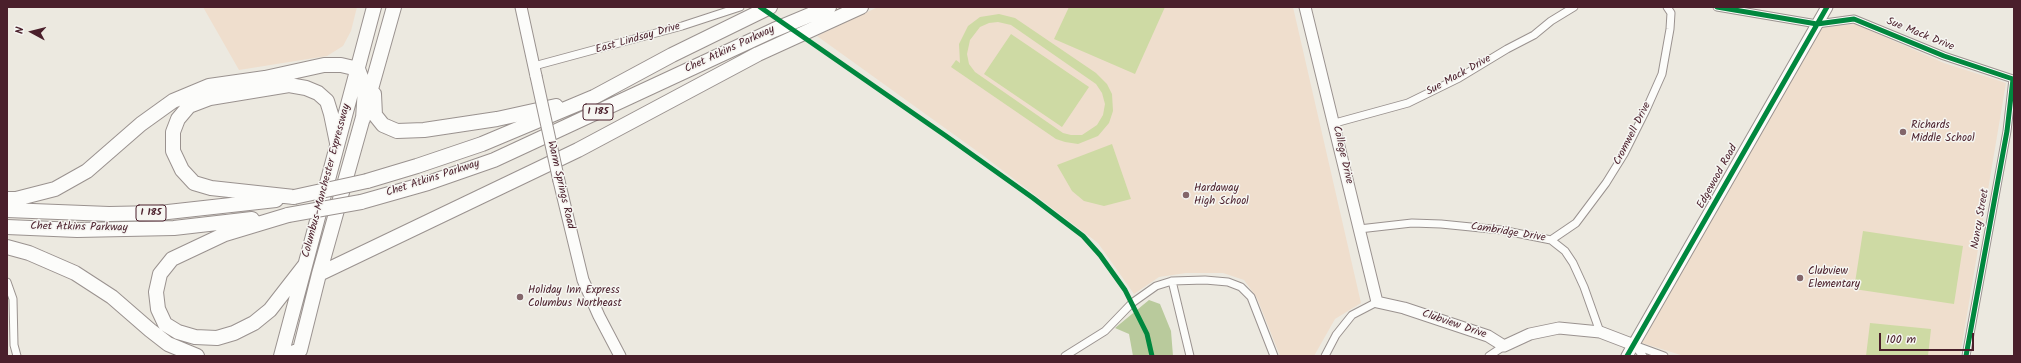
<!DOCTYPE html>
<style>
body{margin:0}
#map{position:relative;width:2021px;height:363px;overflow:hidden;background:#ece9e0;font-family:Kalam,sans-serif}
canvas{display:block}
.frame{position:absolute;inset:0;border:8px solid #4a1f2b;pointer-events:none}
.north{position:absolute;left:12px;top:12px;width:40px;height:40px;-webkit-text-stroke:3px #f6f6f2;paint-order:stroke;rotate:277deg;font-size:11px;font-weight:700;line-height:16px;text-align:center;color:#4a1f2b}
.north::after{content:'';display:block;margin:auto;width:14px;height:18px;background:#4a1f2b;clip-path:polygon(50% 0,100% 100%,50% 72%,0 100%)}
.scale{position:absolute;left:1879px;top:333px;width:95px;height:18px;box-sizing:border-box;border:2px solid #4a1f2b;border-top:0;padding-left:5px;font-size:12px;line-height:14px;white-space:nowrap;color:#4a1f2b;-webkit-text-stroke:3px #f6f6f2;paint-order:stroke}
</style>
<div id="map">
<canvas width="2021" height="363"></canvas>
<div class="frame"></div>
<div class="north">N</div>
<div class="scale">100 m</div>
</div>
<script>
const ctx = document.querySelector('canvas').getContext('2d');
ctx.lineJoin = 'round';
function fillPath(path, color) { ctx.fillStyle = color; ctx.fill(path, 'evenodd'); }
const shape = rows => new Path2D(rows.map(r => 'M' + r).join(''));
function stroke(path, color, width, dash) { ctx.strokeStyle = color; ctx.lineWidth = width; ctx.lineCap = dash ? 'butt' : 'round'; ctx.setLineDash(dash || []); ctx.stroke(path); }
function label(font, color, halo, rows, align = 'center') {
  ctx.font = font + ' Kalam,sans-serif'; ctx.lineWidth = 3; ctx.setLineDash([]); ctx.textBaseline = 'middle'; ctx.strokeStyle = halo; ctx.fillStyle = color; for (const [text, x, y, turn = 0] of rows) {
    ctx.save(); ctx.translate(x, y); ctx.rotate((+turn || 0) * Math.PI / 180); ctx.textAlign = isNaN(turn) ? turn : align; if (halo) ctx.strokeText(text, 0, 0); ctx.fillText(text, 0, 0); ctx.restore();
  }
}
const built = shape([
 [203,7,357,7,351,31,343,46,327,56,239,70],
 [878,7,1293,7,1361,303,1335,319,1314,356,1280,356,1257,298,1244,280,1223,273,1186,273,1159,277,1134,294,1098,243,981,154,817,36],
 [1855,24,1944,63,2006,83,1960,356,1684,356,1642,343,1820,28]
]);
const green = shape([
 [1069,7,1165,7,1135,74,1054,39],
 [999,14,1015,18,1096,73,1107,84,1112,94,1113,111,1109,123,1098,136,1078,144,1065,142,1056,139,951,67,956,60,960,63,959,44,968,26,980,17],
 [998,22,1011,25,1096,84,1102,93,1105,104,1103,115,1097,125,1082,135,1071,135,1063,133,975,72,969,64,967,54,970,40,980,27,989,23],
 [1011,34,1089,87,1062,127,984,74],
 [1112,144,1131,199,1104,206,1084,201,1072,191,1057,165],
 [1863,231,1963,246,1954,304,1854,289],
 [1870,323,1931,329,1928,356,1866,356]
]);
const forest = shape([
 [1149,300,1160,304,1171,331,1173,356,1133,356,1129,334,1115,328]
]);
const street = shape([
 [1717,7,1817,24,1854,19,1944,56,2013,79,2007,131,1966,356],
 [534,66,682,26,740,7],
 [1335,123,1408,103,1459,78,1507,49,1534,35,1551,21,1574,7],
 [1359,229,1412,223,1441,224,1501,230,1551,240,1565,251,1573,263,1584,287,1600,332],
 [1551,240,1576,223,1606,183,1624,154,1646,110,1662,74,1670,29,1671,13,1667,7],
 [1172,281,1190,356],
 [7,282,13,299,14,345,17,356],
 [1634,345,1664,356],
 [1634,345,1643,356],
 [1065,356,1105,331,1132,303,1156,286,1172,281,1205,280,1228,282,1241,287,1251,297,1274,356],
 [1325,356,1336,335,1352,315,1377,302],
 [1489,356,1504,346]
]);
const secondary = shape([
 [521,7,536,76],
 [1305,7,1377,302,1404,308,1488,336,1504,346,1530,334,1559,328,1600,332,1634,345],
 [559,181,583,280,599,316,620,356],
 [1627,356,1827,7]
]);
const highway = shape([
 [374,94,375,115,383,125,397,131,424,130,497,119,556,106],
 [367,181,417,166,482,144,594,97,672,55,770,7],
 [294,197,211,188,194,183,182,170,173,151,173,132,178,119,189,106,210,98,289,85,306,88,318,93,327,101,331,114,337,143],
 [7,199,16,199,55,189,87,171,141,124,173,101,209,86,265,78,324,65,341,65,358,69,365,88,363,119],
 [361,202,428,183,494,160,774,30,829,7],
 [7,210,109,214,159,213,276,200],
 [288,215,225,234,172,259,160,274,156,292,158,309,165,324,178,332,195,337,217,338,234,333,254,323,270,310,305,265],
 [7,227,77,230,174,228,252,219],
 [7,247,29,253,75,273,112,297,150,330,168,344,197,356],
 [319,274,578,150,758,54,861,7],
 [281,356,374,7],
 [283,356,300,350,319,274,394,7]
]);
const secondaryBridge = shape([
 [536,76,559,181]
]);
const highwayBridge = shape([
 [294,197,367,181],
 [288,215,361,202]
]);
const cycleway = shape([
 [760,7,946,136,1033,198,1083,236,1100,255,1125,290,1147,334,1152,356],
 [1717,7,1817,24,1854,19,1944,56,2013,79,2007,131,1966,356],
 [1627,356,1827,7]
]);
const markers = [
 [1903,132,4,"#83666a"],
 [1186,195,4,"#83666a"],
 [1800,278,4,"#83666a"],
 [520,297,4,"#83666a"]
];
const shields = [
 [598,112,30],
 [151,213,30]
];
const shieldNames = [
 ["I 185",598,112],
 ["I 185",151,213]
];
const streetNames = [
 ["Sue Mack Drive",1920,35,22],
 ["East Lindsay Drive",638,39,-16],
 ["Chet Atkins Parkway",730,50,-25],
 ["Sue Mack Drive",1459,76,-29],
 ["Cromwell Drive",1633,134,-63],
 ["College Drive",1342,155,77],
 ["Edgewood Road",1718,177,-61],
 ["Chet Atkins Parkway",433,179,-18],
 ["Columbus-Manchester Expressway",327,181,-75],
 ["Warm Springs Road",560,185,77],
 ["Nancy Street",1981,219,-80],
 ["Chet Atkins Parkway",79,228,1],
 ["Cambridge Drive",1508,233,9],
 ["Clubview Drive",1454,325,19]
];
const poiNames = [
 ["Richards",1911,126],
 ["Middle School",1911,139],
 ["Hardaway",1194,189],
 ["High School",1194,202],
 ["Clubview",1808,272],
 ["Elementary",1808,285],
 ["Holiday Inn Express",528,291],
 ["Columbus Northeast",528,304]
];
fillPath(built, '#efdecd');
fillPath(green, '#cedaa4');
fillPath(forest, '#b9ca9c');
stroke(street, '#9a928f', 9);
stroke(secondary, '#9a928f', 13);
stroke(highway, '#9a928f', 16);
stroke(street, '#fcfcfa', 7);
stroke(secondary, '#fcfcfa', 11);
stroke(highway, '#fcfcfa', 14);
stroke(secondaryBridge, '#9a928f', 13, []);
stroke(highwayBridge, '#9a928f', 16, []);
stroke(secondaryBridge, '#fcfcfa', 11);
stroke(highwayBridge, '#fcfcfa', 14);
stroke(cycleway, '#00873e', 5);
for (const [x, y, r, color] of markers) { const dot = new Path2D(); dot.arc(x, y, r, 0, 2 * Math.PI); ctx.fillStyle = color; ctx.fill(dot); stroke(dot, '#f6f6f2', 1.5); }
for (const [x, y, w] of shields) { const box = new Path2D(); box.roundRect(x - w / 2, y - 8, w, 16, 3); ctx.fillStyle = '#f6f6f2'; ctx.fill(box); stroke(box, '#4a1f2b', 1); }
label('bold 10px', '#4a1f2b', null, shieldNames);
label('11px', '#4a1f2b', '#f6f6f2', streetNames);
label('11px', '#4a1f2b', '#f6f6f2', poiNames, 'left');
</script>
